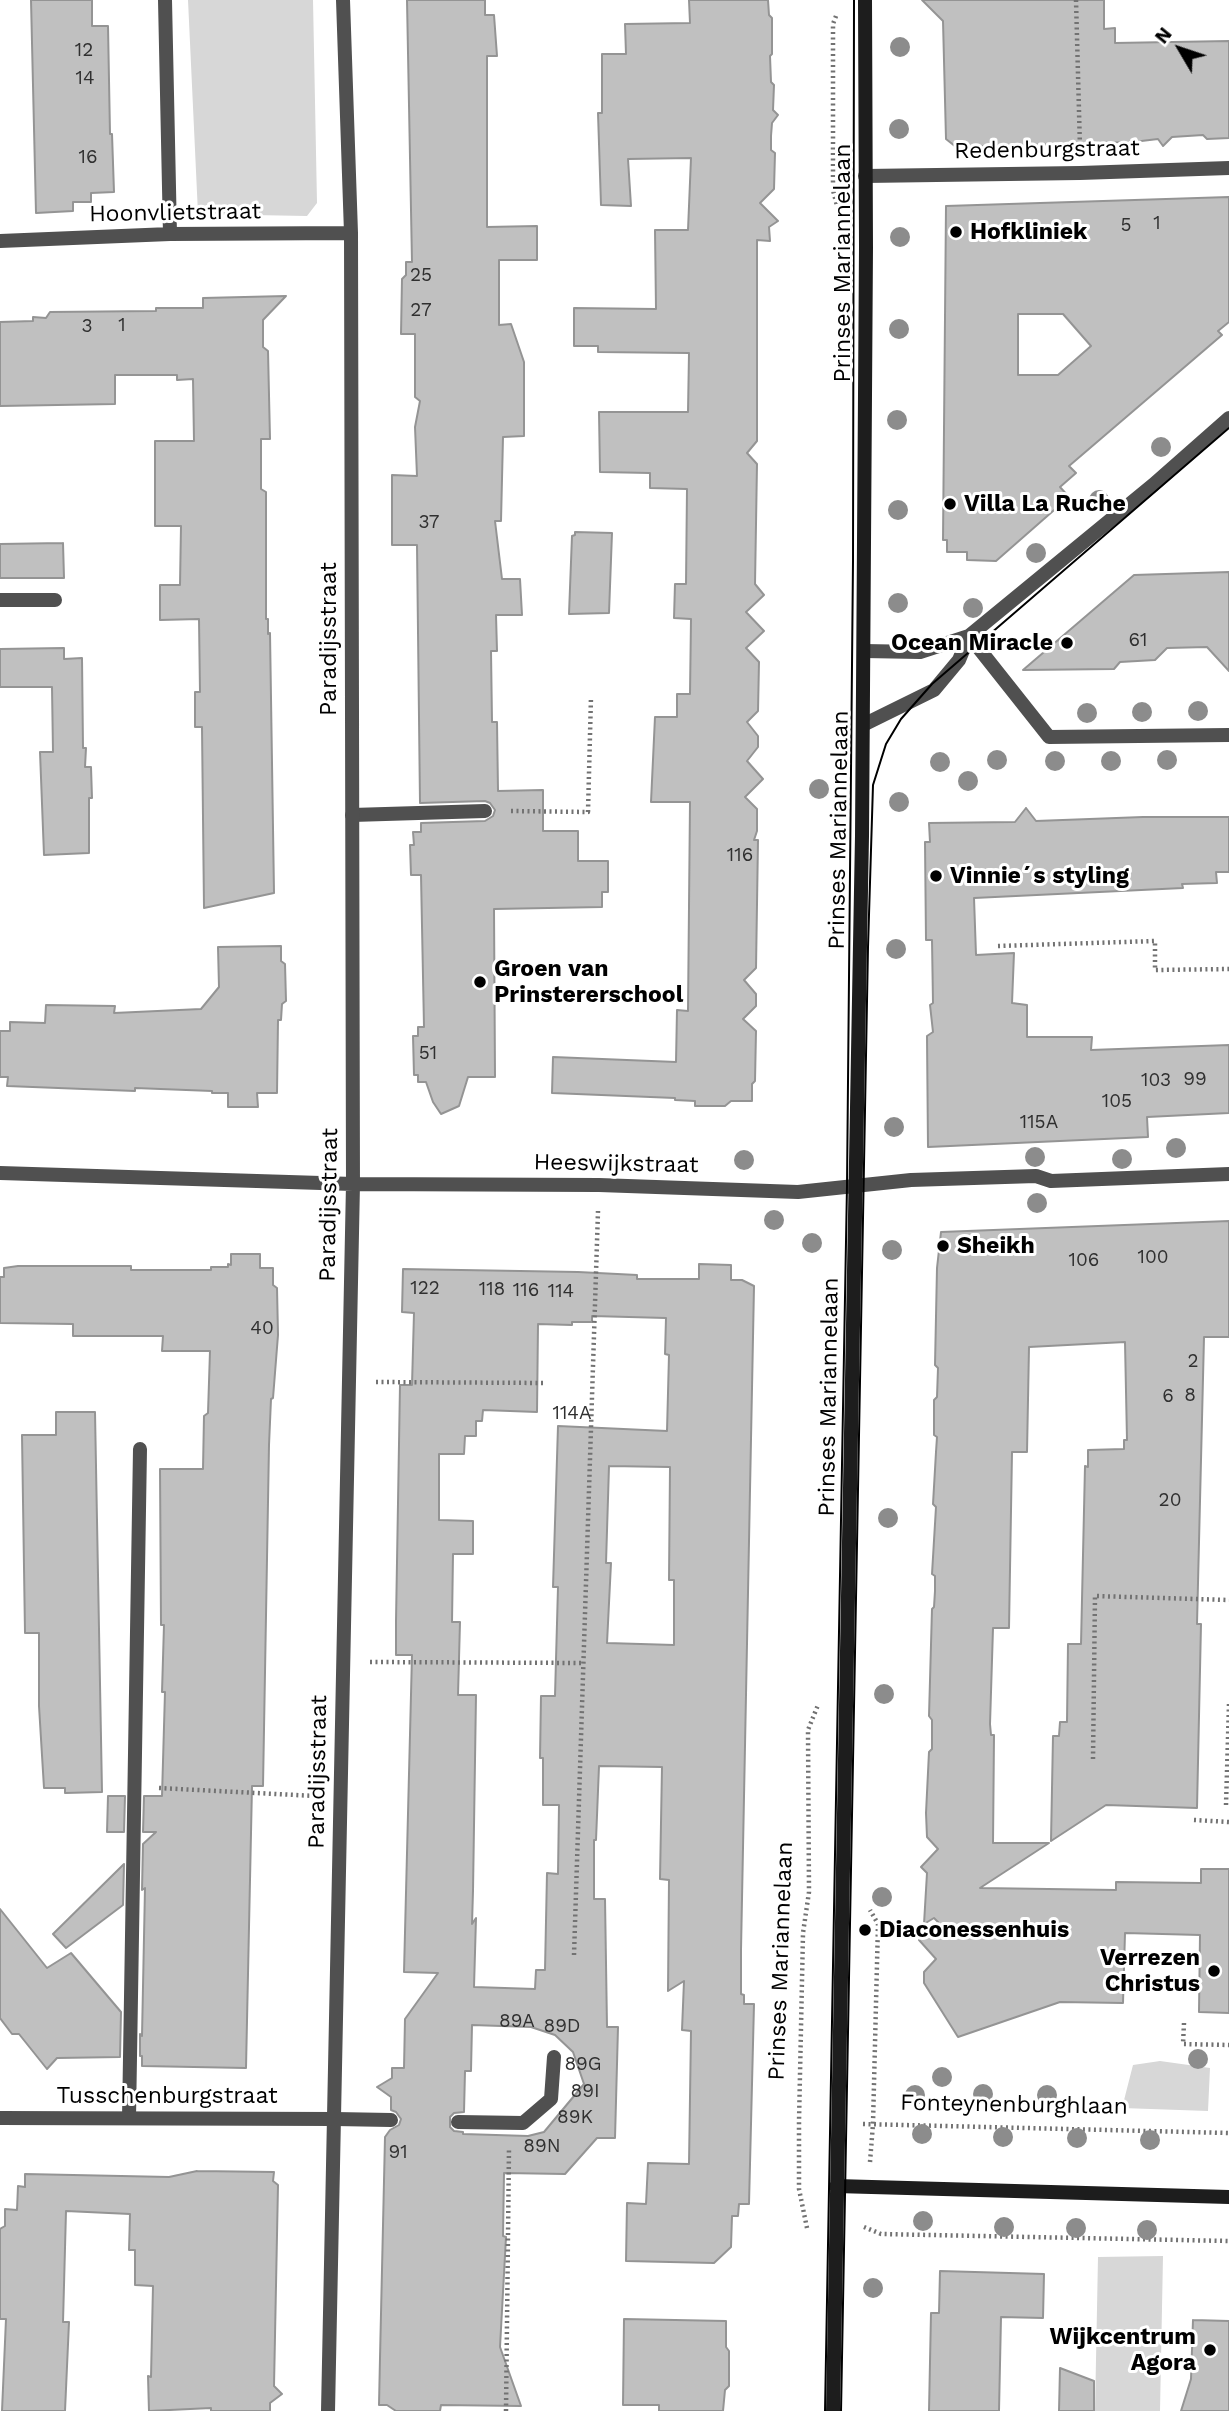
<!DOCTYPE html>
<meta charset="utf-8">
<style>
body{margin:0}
#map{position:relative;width:1229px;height:2411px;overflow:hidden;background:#fff;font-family:"Work Sans",sans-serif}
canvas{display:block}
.north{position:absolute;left:1145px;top:14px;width:70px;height:70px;-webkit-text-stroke:5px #fff;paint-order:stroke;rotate:309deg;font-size:19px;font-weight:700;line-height:28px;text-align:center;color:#000}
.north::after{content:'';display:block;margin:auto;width:24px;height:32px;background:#000;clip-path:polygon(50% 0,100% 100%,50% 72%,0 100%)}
</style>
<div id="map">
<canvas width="1229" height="2411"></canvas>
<div class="north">N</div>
</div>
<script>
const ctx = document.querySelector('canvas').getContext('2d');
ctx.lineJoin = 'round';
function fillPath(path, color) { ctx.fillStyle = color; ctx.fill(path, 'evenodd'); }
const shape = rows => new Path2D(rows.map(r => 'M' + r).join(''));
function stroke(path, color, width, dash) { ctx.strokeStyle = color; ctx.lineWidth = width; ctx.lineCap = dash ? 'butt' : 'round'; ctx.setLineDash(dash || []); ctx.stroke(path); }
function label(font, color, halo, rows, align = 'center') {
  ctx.font = font + ' "Work Sans",sans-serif'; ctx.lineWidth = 6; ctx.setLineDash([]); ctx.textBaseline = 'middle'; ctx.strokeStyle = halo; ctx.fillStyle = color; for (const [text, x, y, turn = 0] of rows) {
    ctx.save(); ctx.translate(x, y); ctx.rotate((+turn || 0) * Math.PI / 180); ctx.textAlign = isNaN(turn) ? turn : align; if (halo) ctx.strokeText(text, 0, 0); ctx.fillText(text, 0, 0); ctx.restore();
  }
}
const green = shape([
 [188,0,313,0,317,203,307,216,198,214],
 [1160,2061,1210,2068,1208,2111,1122,2108,1133,2065],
 [1163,2256,1160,2411,1095,2411,1098,2257]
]);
const building = shape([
 [31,0,92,0,92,26,108,26,110,134,112,134,114,192,91,193,91,202,73,202,73,211,36,213,31,0],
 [407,0,485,0,485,15,494,15,497,56,487,56,487,227,537,226,537,260,499,260,499,325,511,324,524,362,524,436,503,437,501,521,495,521,502,579,520,579,522,615,496,615,497,651,491,651,492,722,497,722,498,791,543,790,543,831,578,831,578,861,608,861,608,892,602,892,602,907,494,909,495,1077,468,1077,459,1106,441,1114,433,1102,426,1082,418,1082,418,1075,414,1075,413,1036,418,1036,418,1027,424,1027,421,875,411,875,410,845,414,845,413,832,421,832,421,823,485,821,493,816,495,810,490,803,485,801,420,803,417,545,392,545,392,475,417,476,415,427,420,401,415,397,415,334,401,334,402,279,406,275,406,262,412,262,407,0],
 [689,0,768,0,769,15,772,18,772,54,770,56,771,82,774,85,773,110,778,115,772,123,771,136,771,150,775,153,774,189,760,203,778,221,769,227,770,241,757,240,757,441,747,453,757,464,755,584,764,595,746,612,764,631,746,648,759,662,758,711,747,722,758,736,758,747,747,761,763,779,745,797,757,809,757,831,754,840,758,840,756,968,744,980,756,994,756,1006,743,1019,756,1031,755,1081,752,1084,752,1101,731,1101,725,1106,695,1106,695,1101,675,1100,675,1098,552,1093,553,1057,676,1062,677,1010,688,1011,690,802,651,802,655,717,677,717,677,694,690,694,691,619,674,618,675,584,686,584,687,489,650,488,650,473,600,472,599,412,688,412,689,353,598,352,598,346,574,346,574,308,656,309,655,230,688,230,691,158,628,159,631,206,601,205,598,113,602,113,602,54,626,54,625,24,690,23,689,0],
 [922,0,1104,0,1104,29,1115,28,1115,43,1229,41,1229,138,1207,139,1203,135,1172,137,1163,146,1158,139,1133,142,956,147,946,139,943,21,922,0],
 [1229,197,1229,322,1218,331,1222,335,1069,466,1076,473,1060,487,1069,497,996,561,967,560,967,552,947,552,947,540,943,540,946,206,1229,197],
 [1018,314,1063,314,1091,346,1058,375,1018,375,1018,314],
 [286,296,263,320,263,347,268,351,270,439,261,439,261,489,266,492,266,619,268,619,268,634,270,633,274,893,204,908,202,727,195,727,195,692,200,692,199,619,160,620,160,585,180,585,181,526,155,526,155,441,194,441,193,379,177,380,177,375,115,375,115,404,0,406,0,322,33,321,33,317,46,318,50,312,156,311,156,308,203,308,203,298,286,296],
 [575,532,612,533,609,613,569,614,572,536,575,535,575,532],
 [63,543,64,578,0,578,0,544,63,543],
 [1229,572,1229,671,1207,647,1167,648,1155,660,1120,662,1114,669,1023,670,1134,575,1229,572],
 [64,648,64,659,82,658,83,748,86,748,85,767,91,767,92,798,89,798,89,853,44,855,40,752,53,752,52,687,0,687,0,649,64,648],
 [1026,808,1036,821,1143,817,1229,817,1229,872,1216,872,1217,883,1182,884,1183,888,974,898,976,955,1014,953,1012,1003,1027,1005,1027,1037,1092,1037,1091,1050,1229,1045,1229,1113,1147,1117,1148,1137,928,1147,927,1036,933,1032,930,1005,933,1003,932,940,926,940,925,842,930,842,929,823,1015,822,1026,808],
 [281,946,281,961,285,964,286,1001,282,1004,281,1020,278,1020,277,1093,257,1093,258,1107,228,1107,228,1093,212,1093,212,1091,135,1088,135,1091,7,1086,8,1077,0,1077,0,1031,10,1031,10,1022,45,1023,46,1005,115,1006,114,1013,201,1009,219,987,218,947,281,946],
 [1229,1221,1229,1337,1204,1337,1197,1624,1201,1624,1197,1808,1106,1805,1051,1841,1053,1736,1059,1736,1060,1722,1067,1722,1068,1644,1081,1644,1085,1466,1088,1467,1088,1450,1124,1449,1124,1440,1127,1440,1125,1342,1029,1347,1027,1452,1012,1452,1009,1628,993,1628,990,1724,991,1735,994,1735,993,1843,1049,1843,980,1888,1116,1890,1116,1882,1201,1883,1201,1869,1229,1869,1229,2013,1199,2012,1200,1935,1125,1933,1123,2003,1060,2002,958,2037,924,1983,924,1972,936,1959,919,1940,938,1922,934,1918,924,1924,927,1873,921,1867,938,1849,927,1837,926,1813,929,1752,932,1749,932,1720,929,1716,932,1609,934,1607,935,1591,935,1576,932,1574,936,1507,933,1504,936,1452,937,1437,934,1435,934,1400,937,1397,938,1368,935,1365,937,1268,941,1232,1229,1221],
 [231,1254,260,1254,260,1268,273,1268,273,1285,277,1288,278,1335,273,1398,271,1399,269,1445,263,1786,252,1786,246,2068,142,2066,142,2056,140,2056,140,2034,142,2036,145,1888,142,1890,143,1844,156,1832,143,1832,144,1796,162,1796,165,1692,162,1692,164,1625,161,1625,160,1469,203,1469,204,1416,208,1413,210,1351,162,1351,163,1336,73,1336,73,1324,0,1323,0,1277,4,1277,4,1268,18,1266,131,1266,131,1270,211,1270,211,1267,228,1267,228,1264,231,1265,231,1254],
 [699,1264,731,1265,731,1280,742,1280,754,1286,741,1950,741,1994,744,1995,744,2004,754,2004,749,2204,739,2204,738,2216,732,2216,731,2247,714,2263,626,2261,627,2203,646,2204,648,2163,689,2164,691,2031,682,2030,684,1981,668,1991,669,1880,660,1879,662,1767,599,1766,596,1840,594,1840,594,1899,605,1899,607,2027,618,2027,615,2138,597,2138,565,2174,504,2173,503,2236,506,2237,500,2347,521,2406,441,2405,440,2411,396,2411,387,2405,379,2405,380,2358,385,2137,390,2130,399,2125,401,2119,396,2112,391,2110,391,2097,377,2087,392,2078,392,2068,404,2068,405,2019,438,1973,404,1972,412,1655,396,1655,396,1621,400,1385,412,1385,414,1313,402,1312,403,1269,578,1272,637,1275,637,1279,699,1279,699,1264],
 [592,1316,666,1318,665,1354,669,1355,667,1431,558,1426,553,1587,558,1587,555,1696,541,1696,540,1758,543,1758,543,1805,559,1805,558,1874,547,1873,545,1970,536,1970,535,1989,474,1987,476,1918,472,1924,473,1891,476,1695,458,1695,460,1622,452,1622,453,1554,473,1554,473,1521,439,1520,439,1454,464,1454,465,1436,476,1436,476,1421,482,1421,483,1410,537,1412,538,1324,572,1325,572,1322,592,1322,592,1316],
 [609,1466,670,1467,669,1580,674,1580,674,1645,607,1643,611,1563,606,1563,609,1466],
 [472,2025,531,2027,555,2035,573,2052,584,2084,544,2132,528,2136,463,2134,463,2132,454,2131,450,2127,450,2117,454,2113,464,2112,465,2071,471,2071,472,2025],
 [56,1412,95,1412,102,1792,65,1793,65,1788,44,1788,39,1706,39,1633,25,1633,22,1435,56,1435,56,1412],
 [108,1796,125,1796,124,1832,107,1832,108,1796],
 [124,1864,123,1905,66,1948,53,1934,124,1864],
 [0,1909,47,1968,71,1953,121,2012,120,2057,57,2058,47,2069,19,2034,12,2034,0,2018,0,1909],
 [197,2171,274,2172,273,2181,278,2185,274,2386,282,2394,270,2403,270,2411,211,2411,211,2408,149,2411,148,2376,151,2377,153,2286,135,2285,135,2250,129,2250,130,2214,66,2211,63,2322,69,2322,65,2411,2,2411,6,2319,0,2319,0,2229,5,2226,5,2209,17,2210,18,2186,25,2187,25,2174,169,2177,197,2171],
 [940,2271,1044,2274,1043,2318,1001,2317,999,2411,929,2411,931,2313,939,2313,940,2271],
 [624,2319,726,2321,726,2347,729,2351,729,2386,725,2390,723,2411,659,2411,659,2405,623,2405,624,2319],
 [1193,2320,1229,2321,1229,2411,1181,2411,1191,2379,1193,2320],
 [1060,2368,1094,2381,1094,2411,1059,2411,1060,2368]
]);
const path = shape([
 [1076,0,1080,148],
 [836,16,833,24,833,190,837,206],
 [511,811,588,812,591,697],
 [998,946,1155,941,1155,970,1229,969],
 [376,1382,546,1383],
 [370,1662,583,1663],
 [1093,1759,1095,1596,1229,1600],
 [159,1788,315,1796],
 [1226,1805,1229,1704],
 [1194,1820,1229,1822],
 [574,1955,598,1211],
 [1184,2023,1183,2044,1229,2045],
 [863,2124,1229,2133],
 [870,2162,873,2124,878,1924,870,1910],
 [864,2227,881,2234,1229,2241],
 [807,2228,799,2189,799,2122,803,1933,809,1892,808,1730,818,1705],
 [506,2411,509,2148]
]);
const lane = shape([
 [0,600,55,600],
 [352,815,485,811],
 [129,2118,140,1449],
 [335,2119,391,2120],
 [458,2122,523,2123,551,2099,554,2057]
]);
const street = shape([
 [165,0,170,234],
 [865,176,1080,173,1229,168],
 [0,241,170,234,351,233],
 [969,636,1049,737,1229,735],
 [864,651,920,652,969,636,1153,485,1229,418],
 [863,725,934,690,959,660,969,636],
 [0,1173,353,1184,599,1185,798,1192,911,1180,1036,1176,1051,1181,1229,1174],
 [0,2118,335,2119],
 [328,2411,353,1184,351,233,343,0]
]);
const secondary = shape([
 [836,2186,1229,2197],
 [833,2411,862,836,866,247,865,0]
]);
const tram = shape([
 [825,2411,847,1186,853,561,854,0],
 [841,2411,868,947,873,785,886,744,901,719,932,684,1229,428]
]);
const trees = [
 [900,47],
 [899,129],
 [900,237],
 [899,329],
 [897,420],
 [1161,447],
 [1099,500],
 [898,510],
 [1036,553],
 [898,603],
 [973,608],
 [1198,711],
 [1142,712],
 [1087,713],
 [997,760],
 [1167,760],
 [1055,761],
 [1111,761],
 [940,762],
 [968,781],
 [819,789],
 [899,802],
 [896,949],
 [894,1127],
 [1176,1148],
 [1035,1157],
 [1122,1159],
 [744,1160],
 [1037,1203],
 [774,1220],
 [812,1243],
 [892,1250],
 [888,1518],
 [884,1694],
 [882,1897],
 [1198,2059],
 [942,2077],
 [983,2094],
 [915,2095],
 [1047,2095],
 [922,2134],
 [1003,2137],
 [1077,2138],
 [1150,2140],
 [923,2221],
 [1004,2227],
 [1076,2228],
 [1147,2230],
 [873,2288]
];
const markers = [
 [956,232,7,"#000"],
 [950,504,7,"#000"],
 [1067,643,7,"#000"],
 [936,876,7,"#000"],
 [480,982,7,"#000"],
 [943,1246,7,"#000"],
 [865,1930,7,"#000"],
 [1214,1971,7,"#000"],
 [1210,2350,7,"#000"]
];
const numberNames = [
 ["12",84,50],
 ["14",85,78],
 ["16",88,157],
 ["1",1157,223],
 ["5",1126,225],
 ["25",421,275],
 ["27",421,310],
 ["1",122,325],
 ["3",87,326],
 ["37",429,522],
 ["61",1138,640],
 ["116",740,855],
 ["51",428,1053],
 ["99",1195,1079],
 ["103",1156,1080],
 ["105",1117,1101],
 ["115A",1039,1122],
 ["100",1153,1257],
 ["106",1084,1260],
 ["122",425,1288],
 ["118",492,1289],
 ["116",526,1290],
 ["114",561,1291],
 ["40",262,1328],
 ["2",1193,1361],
 ["8",1190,1395],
 ["6",1168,1396],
 ["114A",572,1413],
 ["20",1170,1500],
 ["89A",517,2021],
 ["89D",562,2026],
 ["89G",583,2064],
 ["89I",585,2091],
 ["89K",575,2117],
 ["89N",542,2146],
 ["91",398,2152]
];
const streetNames = [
 ["Redenburgstraat",1047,150,-1],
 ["Hoonvlietstraat",175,213,-1],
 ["Prinses Mariannelaan",843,263,-90],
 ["Paradijsstraat",329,639,-90],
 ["Prinses Mariannelaan",839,830,-89],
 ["Heeswijkstraat",616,1164,1],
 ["Paradijsstraat",329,1205,-89],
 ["Prinses Mariannelaan",829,1397,-89],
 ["Paradijsstraat",318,1772,-89],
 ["Prinses Mariannelaan",781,1961,-88],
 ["Tusschenburgstraat",167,2096],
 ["Fonteynenburghlaan",1014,2105,1]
];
const poiNames = [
 ["Hofkliniek",970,232],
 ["Villa La Ruche",964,504],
 ["Ocean Miracle",1053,643,"right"],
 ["Vinnie´s styling",950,876],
 ["Groen van",494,969],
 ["Prinstererschool",494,995],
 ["Sheikh",957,1246],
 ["Diaconessenhuis",879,1930],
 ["Verrezen",1200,1958,"right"],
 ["Christus",1200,1984,"right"],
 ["Wijkcentrum",1196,2337,"right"],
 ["Agora",1196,2363,"right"]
];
fillPath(green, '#d7d7d7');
fillPath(building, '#c0c0c0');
stroke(building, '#949494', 2);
stroke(path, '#727272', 4.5, [2, 3.5]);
stroke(lane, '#505050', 14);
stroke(street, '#505050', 14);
stroke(secondary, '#1d1d1d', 14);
stroke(tram, '#000', 2);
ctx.fillStyle = '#8c8c8c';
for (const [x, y] of trees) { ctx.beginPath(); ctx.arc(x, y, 10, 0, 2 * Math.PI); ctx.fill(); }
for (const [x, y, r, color] of markers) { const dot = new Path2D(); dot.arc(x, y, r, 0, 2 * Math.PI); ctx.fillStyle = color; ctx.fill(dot); stroke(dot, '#fff', 2.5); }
label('19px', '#303030', null, numberNames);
label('23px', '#000', '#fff', streetNames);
label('bold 23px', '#000', '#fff', poiNames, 'left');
</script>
